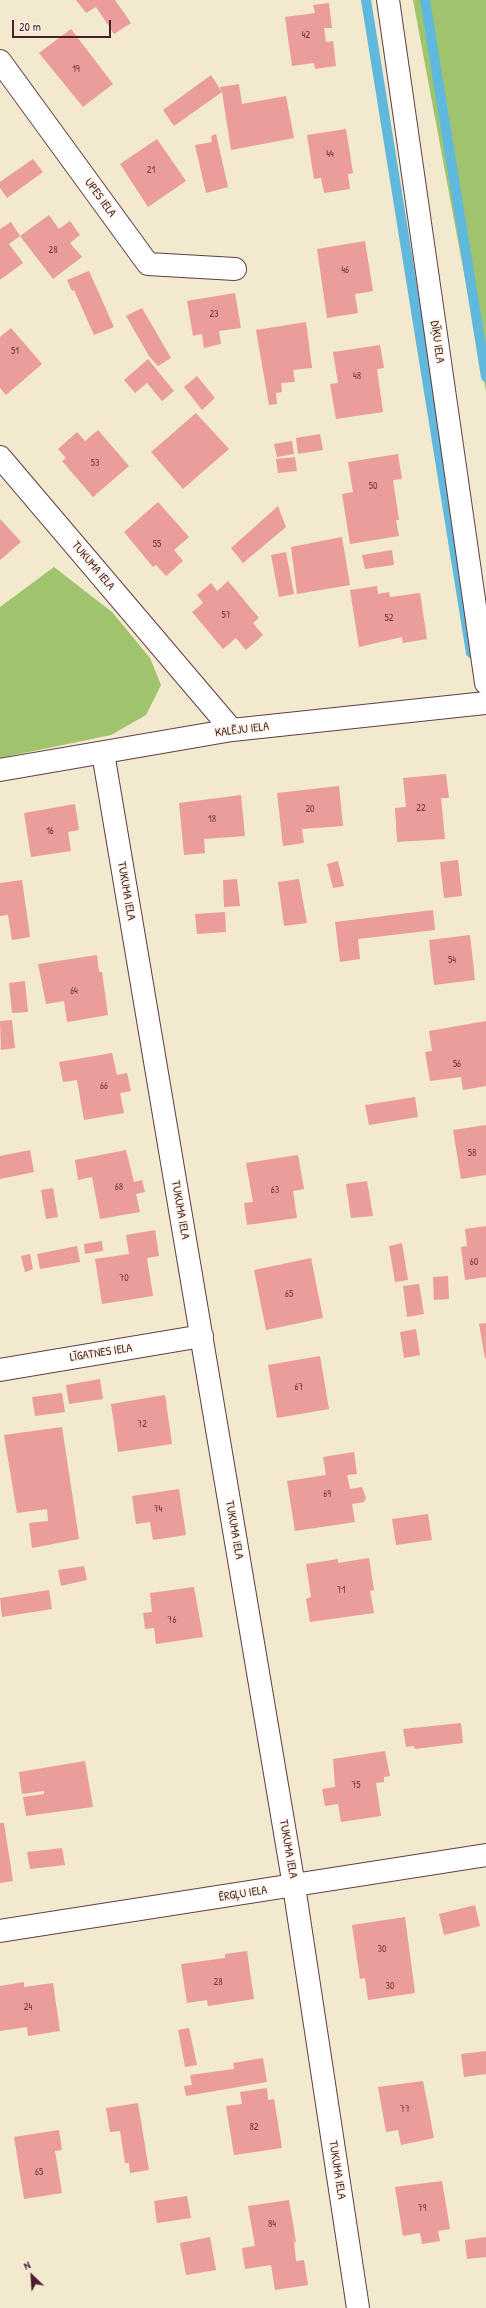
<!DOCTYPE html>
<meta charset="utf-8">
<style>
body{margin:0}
#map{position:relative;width:486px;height:2308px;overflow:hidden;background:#f2e9cf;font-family:"Patrick Hand",sans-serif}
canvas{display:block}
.north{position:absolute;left:12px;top:2256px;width:40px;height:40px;-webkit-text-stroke:3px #fcf5e5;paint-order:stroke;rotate:335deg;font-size:11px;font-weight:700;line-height:16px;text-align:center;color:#4a1f2b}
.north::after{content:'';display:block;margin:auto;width:14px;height:18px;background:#4a1f2b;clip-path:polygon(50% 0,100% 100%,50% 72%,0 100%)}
.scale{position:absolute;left:12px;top:20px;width:99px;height:18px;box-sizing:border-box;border:2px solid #4a1f2b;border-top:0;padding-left:5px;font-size:12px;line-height:14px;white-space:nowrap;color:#4a1f2b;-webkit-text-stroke:3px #fcf5e5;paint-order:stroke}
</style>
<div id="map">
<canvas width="486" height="2308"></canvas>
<div class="north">N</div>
<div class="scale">20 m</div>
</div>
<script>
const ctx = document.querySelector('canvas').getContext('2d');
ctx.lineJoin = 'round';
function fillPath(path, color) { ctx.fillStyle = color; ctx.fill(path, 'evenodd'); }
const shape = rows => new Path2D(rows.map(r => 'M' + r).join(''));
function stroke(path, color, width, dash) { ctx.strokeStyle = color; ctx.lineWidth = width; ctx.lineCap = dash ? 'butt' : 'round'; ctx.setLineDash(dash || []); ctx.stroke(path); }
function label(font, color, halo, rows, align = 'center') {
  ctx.font = font + ' "Patrick Hand",sans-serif'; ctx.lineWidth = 3; ctx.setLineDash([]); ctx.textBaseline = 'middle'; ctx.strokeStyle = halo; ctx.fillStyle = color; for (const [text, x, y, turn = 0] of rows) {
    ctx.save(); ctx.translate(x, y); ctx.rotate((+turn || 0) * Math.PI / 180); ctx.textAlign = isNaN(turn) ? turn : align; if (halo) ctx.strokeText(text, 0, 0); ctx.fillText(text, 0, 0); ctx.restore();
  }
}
const green = shape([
 [413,0,486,0,486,391],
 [54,567,112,612,150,658,161,685,146,715,111,735,0,758,0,607]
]);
const stream = shape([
 [366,0,471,653],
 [425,0,486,377]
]);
const building = shape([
 [76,0,115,0,131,23,114,34,96,7,86,13],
 [329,3,332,28,324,28,326,42,333,41,336,66,315,69,314,63,292,66,285,17,315,13,313,5],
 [71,29,113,84,83,107,39,53],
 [211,75,222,92,220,87,239,84,242,104,286,96,294,138,231,150,222,92,174,126,163,110],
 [346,129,353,173,348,174,350,189,324,193,321,178,314,179,307,135],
 [216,134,228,187,206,193,195,145,212,142,211,136],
 [157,139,186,181,148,207,120,164],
 [33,159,43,172,7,198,0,188,0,182],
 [49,215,59,229,70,221,80,235,70,243,82,257,53,279,20,236,9,244,23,263,0,280,0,229,11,222,20,236],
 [365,241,373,291,355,294,358,313,327,318,317,249],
 [89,271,114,327,94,335,74,290,72,291,67,280],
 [235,293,241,328,219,331,221,344,204,348,202,334,193,336,187,301],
 [142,308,171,358,158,366,149,356,126,316],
 [306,322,312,368,293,370,295,382,281,383,282,392,276,393,277,404,269,405,256,330],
 [11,328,42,364,6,395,0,388,0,337],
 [380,345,384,368,377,369,383,412,336,419,330,384,338,383,333,352],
 [148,359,174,391,162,401,147,383,135,393,124,380],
 [197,376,215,398,202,410,184,387],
 [196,413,229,449,183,489,151,452],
 [98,430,129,466,93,497,62,461,66,458,58,449,77,432,85,441],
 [320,434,323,450,298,454,296,438],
 [292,441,294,454,277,457,274,444],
 [398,454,402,479,393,480,399,520,396,520,399,536,350,544,342,494,353,492,348,462],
 [295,457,297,471,278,473,276,459],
 [158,502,189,537,174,550,183,561,166,576,156,565,153,567,124,532],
 [278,506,286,527,243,563,231,548],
 [0,519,21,542,0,560],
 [342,537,350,585,297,594,291,547],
 [392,550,394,565,365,569,362,555],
 [286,552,294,594,279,597,271,555],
 [228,581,259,618,253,623,263,635,246,650,236,638,223,649,192,612,203,603,197,595,211,583,217,591],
 [377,586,378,594,389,592,390,597,420,593,427,639,403,643,402,637,359,647,350,590],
 [446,774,449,798,441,798,445,839,397,842,395,808,406,807,403,778],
 [339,786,343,826,302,829,304,843,283,846,277,793],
 [241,795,245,836,204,839,205,853,184,855,179,803],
 [75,804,79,830,68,832,71,851,31,857,24,813],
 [458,860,462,896,444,898,440,862],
 [338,861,344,886,333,888,327,864],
 [237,879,240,906,224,907,223,880],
 [299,879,307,923,284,926,278,882],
 [22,880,30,937,12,940,8,915,0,916,0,883],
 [433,910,435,930,358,939,360,959,340,962,335,922],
 [225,912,226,932,197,934,195,914],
 [470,935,475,980,434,985,429,940],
 [97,955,99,972,102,972,108,1015,67,1022,64,1001,46,1004,38,964],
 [25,981,28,1012,12,1013,9,983],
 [12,1020,15,1048,1,1050,0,1021],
 [486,1021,486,1086,463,1090,461,1077,430,1081,425,1052,432,1051,429,1031],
 [112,1053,117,1075,127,1073,131,1091,120,1093,124,1113,84,1120,77,1080,63,1082,59,1062],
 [415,1097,418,1117,369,1125,365,1105],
 [486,1125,486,1175,461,1179,453,1130],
 [30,1150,34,1172,0,1179,0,1156],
 [126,1150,134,1182,142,1180,145,1192,136,1194,140,1212,100,1219,92,1177,78,1180,75,1160],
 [298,1155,304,1189,293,1191,297,1218,247,1225,244,1203,253,1202,246,1163],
 [367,1181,373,1216,351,1218,346,1184],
 [53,1188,58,1217,46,1219,41,1190],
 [486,1226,486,1277,465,1280,461,1247,467,1246,465,1229],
 [155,1230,159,1256,147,1258,153,1296,102,1304,95,1259,129,1254,126,1235],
 [102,1241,103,1251,85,1254,84,1244],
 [402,1243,408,1280,395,1282,389,1246],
 [77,1246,80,1262,40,1269,37,1254],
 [30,1254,33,1269,25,1272,21,1256],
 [311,1258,323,1318,266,1330,254,1270],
 [448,1276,449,1299,434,1300,433,1277],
 [419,1284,424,1314,407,1317,403,1286],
 [486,1323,486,1358,485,1358,479,1324],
 [416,1329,420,1355,404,1358,400,1332],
 [320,1356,329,1409,277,1418,268,1365],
 [100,1379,103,1399,69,1404,66,1385],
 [62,1393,65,1412,35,1416,32,1397],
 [165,1395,172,1444,118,1452,111,1404],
 [62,1427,79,1539,32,1548,29,1523,48,1521,47,1509,17,1513,4,1435],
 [354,1452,357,1474,347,1475,350,1489,362,1487,366,1498,364,1502,352,1504,355,1522,295,1531,287,1481,326,1475,323,1457],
 [179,1489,186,1535,153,1540,150,1522,136,1524,132,1496],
 [428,1514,432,1540,396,1545,392,1519],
 [369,1558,374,1590,370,1591,374,1613,310,1622,306,1599,311,1597,306,1564,338,1559,338,1563],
 [84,1566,87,1580,61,1586,58,1570],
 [194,1587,203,1637,156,1644,154,1628,145,1629,143,1613,152,1612,150,1593],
 [49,1590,52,1609,2,1617,0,1598],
 [461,1723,463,1743,415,1749,414,1746,406,1747,403,1729],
 [385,1751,390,1776,384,1777,384,1782,376,1783,381,1816,341,1822,338,1804,325,1806,322,1789,335,1787,333,1759],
 [85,1761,93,1807,26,1816,23,1797,44,1794,44,1791,22,1794,19,1772],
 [0,1823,4,1823,13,1881,0,1883],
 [62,1848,65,1865,30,1869,27,1852],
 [475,1905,480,1926,444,1935,439,1914],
 [405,1917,415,1993,368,2000,365,1978,360,1979,352,1925],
 [247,1951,254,1999,208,2006,207,2000,187,2003,181,1964,225,1958,225,1954],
 [24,1982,24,1987,53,1983,60,2031,28,2036,27,2027,0,2031,0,1986],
 [189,2028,197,2065,185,2067,178,2030],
 [486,2051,486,2074,464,2077,461,2054],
 [263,2058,267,2082,186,2096,184,2086,192,2085,190,2075,234,2069,233,2063],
 [423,2081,434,2138,401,2145,398,2130,386,2132,378,2087],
 [267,2088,268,2100,274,2099,282,2148,234,2155,226,2106,242,2104,240,2092],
 [138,2103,149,2170,130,2173,129,2163,125,2163,120,2131,110,2132,106,2108],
 [59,2130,62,2150,55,2151,62,2193,24,2199,14,2137],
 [442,2181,450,2229,438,2231,440,2241,422,2244,420,2233,403,2236,395,2187],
 [187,2196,191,2218,157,2223,154,2201],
 [289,2200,296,2242,294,2242,296,2261,304,2260,308,2285,275,2290,271,2265,245,2269,242,2248,255,2246,248,2206],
 [210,2237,216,2270,186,2275,180,2243],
 [486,2237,486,2257,467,2259,465,2240]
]);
const street = shape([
 [388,0,486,683],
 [0,61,148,264,235,269],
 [0,457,232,730],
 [103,753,294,1886,358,2308],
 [0,770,232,730,486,703],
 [0,1370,202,1336],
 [0,1931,486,1855]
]);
const numberNames = [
 ["42",306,35],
 ["19",76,69],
 ["44",330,154],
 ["21",151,170],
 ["28",53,250],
 ["46",345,270],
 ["23",214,314],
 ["51",15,351],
 ["48",357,376],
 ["53",95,463],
 ["50",373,486],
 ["55",157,544],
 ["57",226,615],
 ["52",389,618],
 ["22",421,808],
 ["20",310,809],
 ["18",212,819],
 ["16",50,831],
 ["54",452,960],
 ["64",74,991],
 ["56",457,1064],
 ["66",104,1086],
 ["58",472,1153],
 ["68",119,1187],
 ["63",275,1190],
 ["60",474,1262],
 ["70",124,1278],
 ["65",289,1294],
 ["67",299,1387],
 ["72",142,1424],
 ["69",327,1494],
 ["74",158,1509],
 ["71",341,1590],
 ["76",172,1620],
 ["75",356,1785],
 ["30",382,1949],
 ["28",218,1982],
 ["30",390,1986],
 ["24",28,2007],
 ["77",405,2109],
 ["82",254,2127],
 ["65",39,2172],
 ["79",422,2208],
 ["84",272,2224]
];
const streetNames = [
 ["UPES IELA",100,198,54],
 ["DĪĶU IELA",437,342,82],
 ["TUKUMA IELA",93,566,50],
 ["KALĒJU IELA",242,730,-7],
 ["TUKUMA IELA",126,891,80],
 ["TUKUMA IELA",180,1210,80],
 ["LĪGATNES IELA",101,1353,-9],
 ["TUKUMA IELA",234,1530,80],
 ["TUKUMA IELA",288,1849,80],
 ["ĒRGĻU IELA",243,1894,-9],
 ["TUKUMA IELA",337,2170,81]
];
fillPath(green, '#a0c46e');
stroke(stream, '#60b8dd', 10);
fillPath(building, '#ea9d9b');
stroke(street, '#633d44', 24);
stroke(street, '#fff', 22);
label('10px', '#723e47', null, numberNames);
label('12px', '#4a1f2b', '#fcf5e5', streetNames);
</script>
